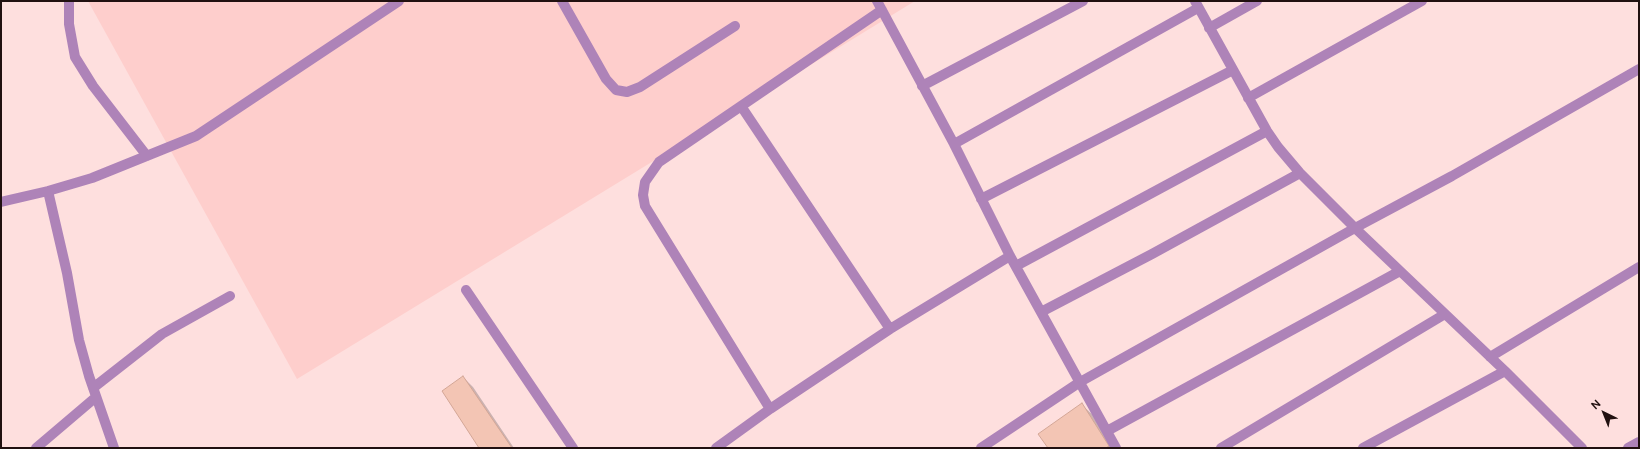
<!DOCTYPE html>
<style>
body{margin:0}
#map{position:relative;width:1640px;height:449px;overflow:hidden;background:#fedfde;font-family:"DM Sans",sans-serif}
canvas{display:block}
.frame{position:absolute;inset:0;border:2px solid #211010;pointer-events:none}
.north{position:absolute;left:1584px;top:393px;width:40px;height:40px;-webkit-text-stroke:3px #fedfde;paint-order:stroke;rotate:317deg;font-size:11px;font-weight:700;line-height:16px;text-align:center;color:#211010}
.north::after{content:'';display:block;margin:auto;width:14px;height:18px;background:#211010;clip-path:polygon(50% 0,100% 100%,50% 72%,0 100%)}
</style>
<div id="map">
<canvas width="1640" height="449"></canvas>
<div class="frame"></div>
<div class="north">N</div>
</div>
<script>
const ctx = document.querySelector('canvas').getContext('2d');
ctx.lineJoin = 'round';
function fillPath(path, color) { ctx.fillStyle = color; ctx.fill(path, 'evenodd'); }
const shape = rows => new Path2D(rows.map(r => 'M' + r).join(''));
function stroke(path, color, width, dash) { ctx.strokeStyle = color; ctx.lineWidth = width; ctx.lineCap = dash ? 'butt' : 'round'; ctx.setLineDash(dash || []); ctx.stroke(path); }
const built = shape([
 [88,1,915,1,297,379]
]);
const shadow = shape([
 [463,377,473,387,514,448,480,448],
 [1081,404,1095,417,1115,448,1049,448]
]);
const building = shape([
 [463,376,512,448,479,448,442,391,463,376],
 [1082,403,1109,446,1106,448,1048,448,1038,434,1082,403]
]);
const street = shape([
 [69,1,69,24,75,57,93,86,147,156],
 [562,1,606,79,616,90,627,92,640,87,735,26],
 [877,1,954,144,1010,256,1116,448],
 [1195,1,1267,131,1278,147,1300,173,1355,228,1505,371,1582,448],
 [1209,28,1257,1],
 [922,86,1083,1],
 [1248,98,1422,1],
 [741,106,890,329],
 [954,144,1198,8],
 [48,191,67,273,79,340,89,376,114,448],
 [981,199,1233,70],
 [1,202,48,191,92,178,196,136,399,1],
 [1016,266,1267,131],
 [466,290,573,448],
 [1041,312,1152,254,1300,173],
 [1490,357,1639,267],
 [93,388,162,334,230,296],
 [770,409,645,206,643,195,645,182,659,162,882,10],
 [1107,431,1400,271],
 [36,448,96,397],
 [716,448,770,409,890,329,1010,256],
 [981,448,1080,382,1355,228,1452,176,1639,69],
 [1221,448,1445,314],
 [1363,448,1505,371],
 [1628,448,1639,442]
]);
fillPath(built, '#fececc');
fillPath(shadow, '#0003');
fillPath(building, '#f3c5b4');
stroke(building, '#d3a696', 1);
stroke(street, '#ae83b8', 10);
</script>
